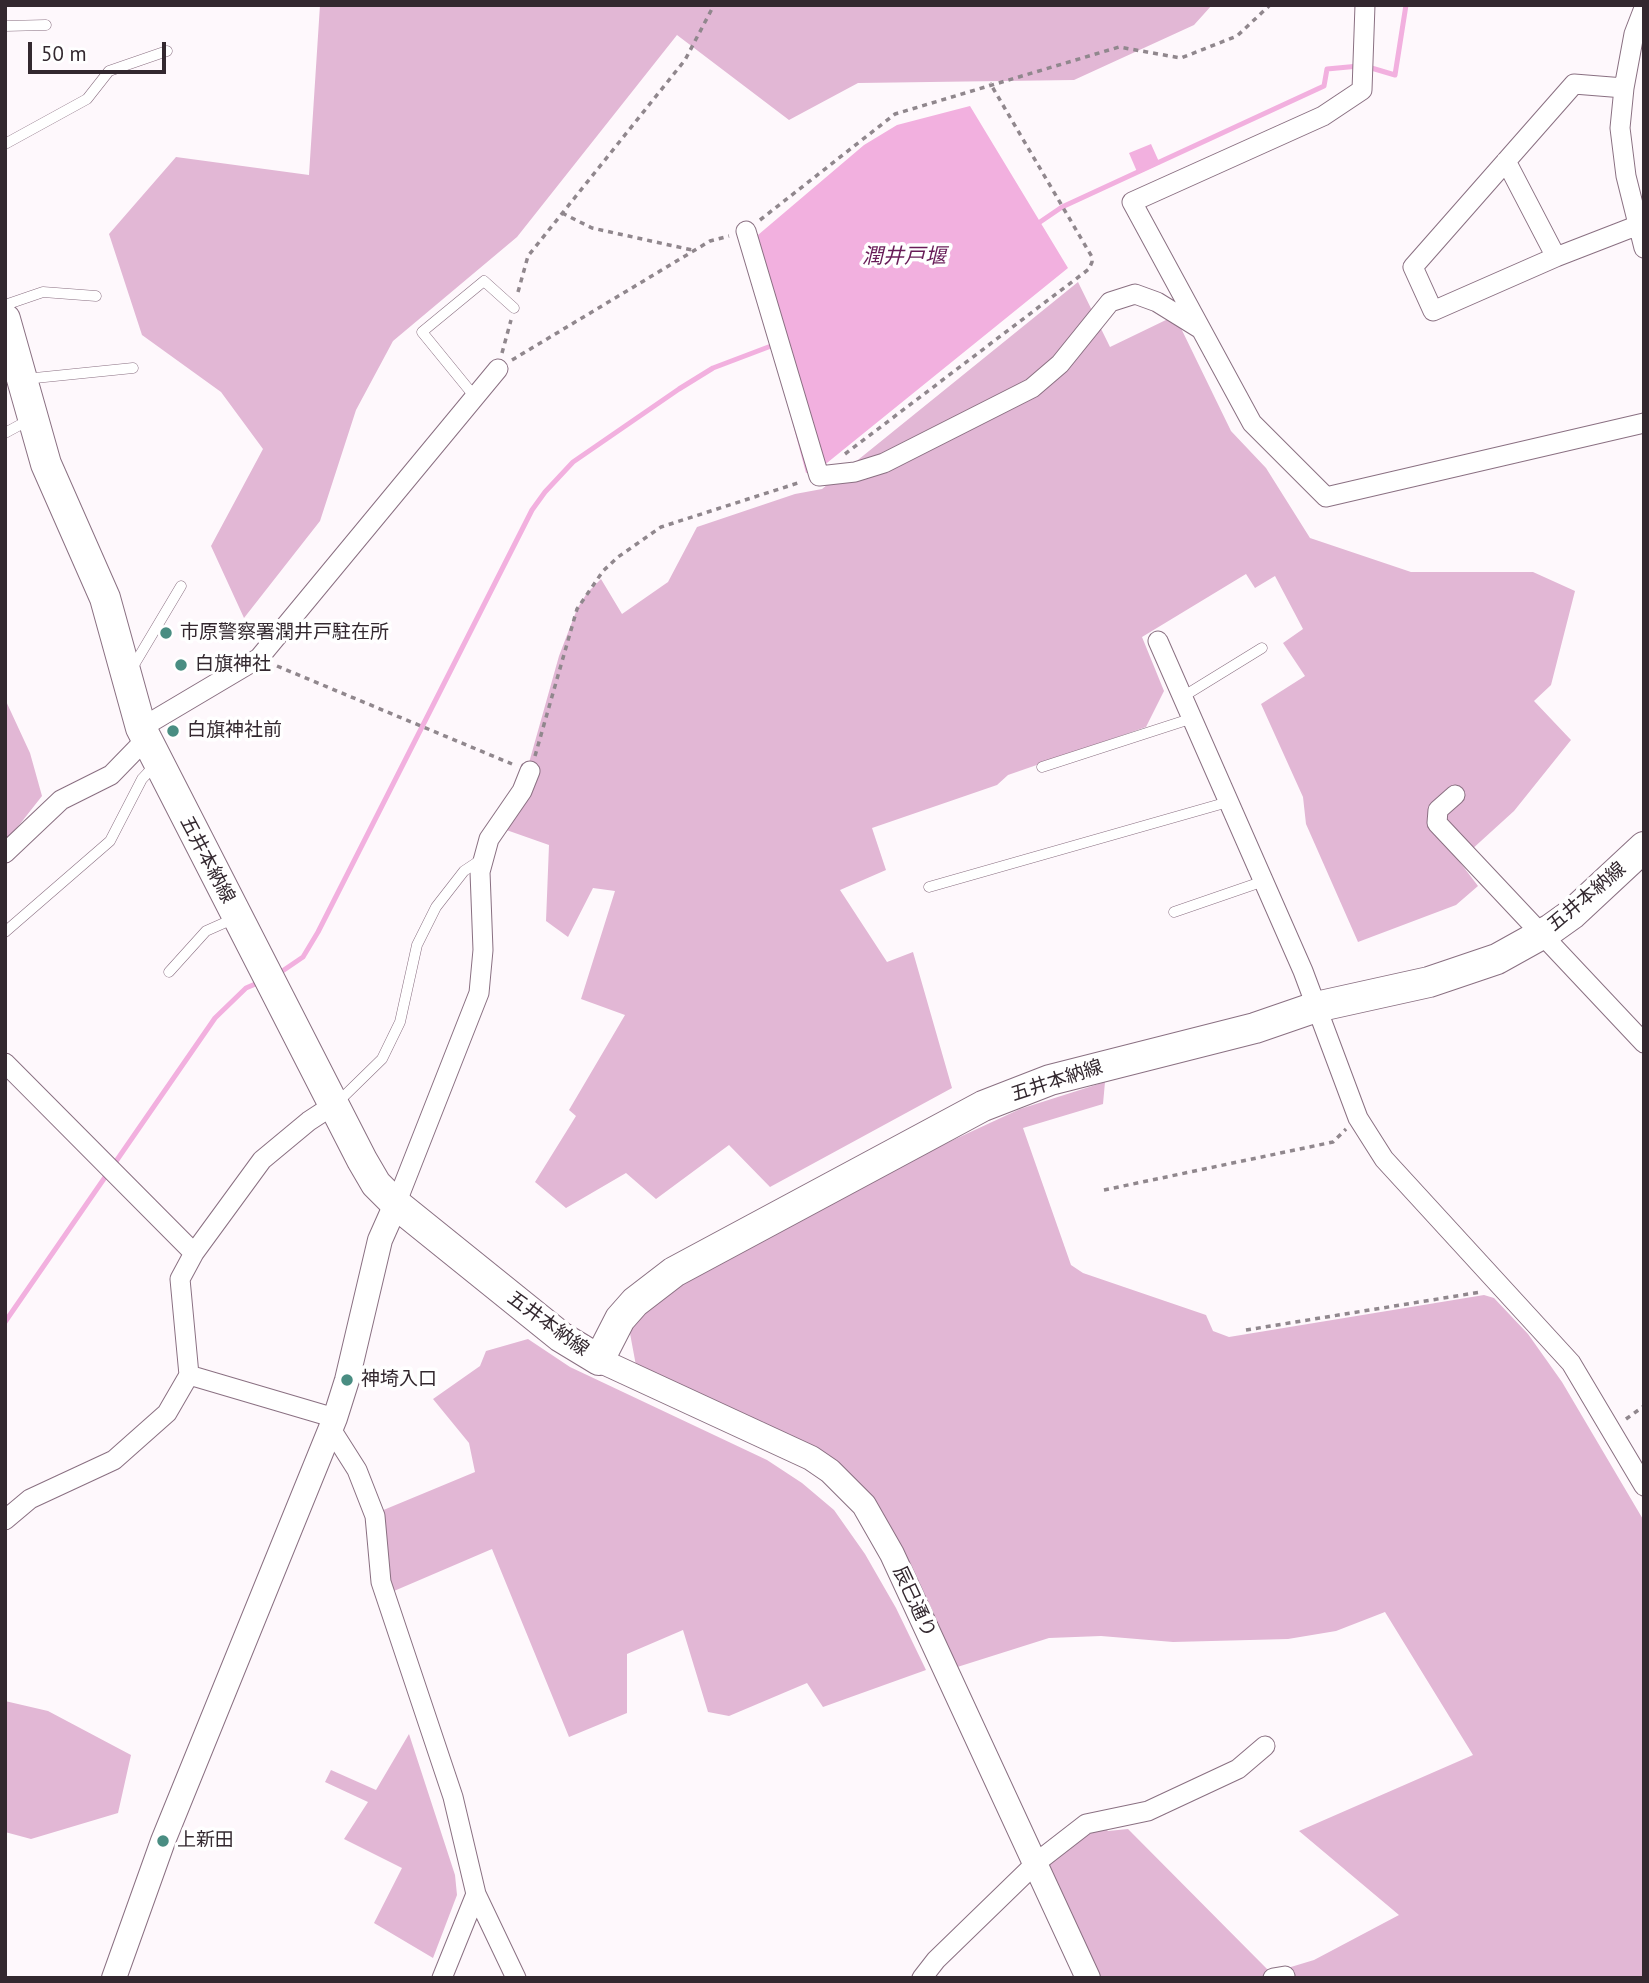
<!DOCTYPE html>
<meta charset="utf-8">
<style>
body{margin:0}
#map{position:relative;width:1649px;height:1983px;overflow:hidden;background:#fef8fc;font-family:"PT Sans",sans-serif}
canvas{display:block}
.frame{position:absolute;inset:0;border:7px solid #33282f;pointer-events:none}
.scale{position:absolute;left:28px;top:42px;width:138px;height:32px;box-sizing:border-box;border:4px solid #33282f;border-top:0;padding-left:9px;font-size:21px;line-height:24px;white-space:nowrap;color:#33282f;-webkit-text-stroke:5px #fff;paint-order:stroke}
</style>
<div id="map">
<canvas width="1649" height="1983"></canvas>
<div class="frame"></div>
<div class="scale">50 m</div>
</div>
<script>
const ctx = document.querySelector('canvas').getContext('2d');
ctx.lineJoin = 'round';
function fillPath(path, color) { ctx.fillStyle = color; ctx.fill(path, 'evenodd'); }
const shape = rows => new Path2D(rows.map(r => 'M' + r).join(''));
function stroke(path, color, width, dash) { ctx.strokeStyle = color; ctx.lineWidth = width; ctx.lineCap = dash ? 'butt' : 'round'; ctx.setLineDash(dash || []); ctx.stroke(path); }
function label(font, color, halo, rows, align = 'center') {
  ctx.font = font + ' "PT Sans","Noto Sans JP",sans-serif'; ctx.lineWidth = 7; ctx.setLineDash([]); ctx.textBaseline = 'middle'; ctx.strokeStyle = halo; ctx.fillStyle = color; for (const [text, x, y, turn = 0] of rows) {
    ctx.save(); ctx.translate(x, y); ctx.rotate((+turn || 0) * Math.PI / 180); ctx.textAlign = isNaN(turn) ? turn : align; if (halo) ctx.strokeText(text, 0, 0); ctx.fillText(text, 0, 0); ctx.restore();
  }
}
const green = shape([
 [320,5,1212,5,1194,25,1074,80,858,83,789,120,677,35,517,237,393,341,356,410,320,521,244,618,211,546,263,449,221,392,142,335,109,234,176,157,309,175],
 [1078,282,1110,347,1168,319,1177,320,1231,431,1266,468,1310,538,1411,572,1533,572,1575,591,1551,685,1534,701,1571,740,1514,811,1459,861,1478,886,1456,905,1358,942,1306,824,1303,797,1261,704,1305,676,1283,643,1303,629,1275,576,1255,588,1246,574,1142,637,1164,691,1146,727,1008,775,997,785,872,828,886,870,840,890,887,962,913,952,952,1088,770,1187,729,1145,656,1199,626,1173,566,1208,535,1182,576,1116,569,1110,625,1015,581,999,615,891,593,888,568,937,546,921,549,845,495,826,525,777,559,656,577,609,587,593,601,579,622,614,668,582,697,527,795,494,822,489],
 [5,699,30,753,42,796,5,843],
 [1105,1082,1103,1104,1023,1128,1071,1265,1083,1273,1206,1315,1213,1331,1229,1337,1484,1295,1494,1298,1528,1334,1562,1382,1644,1521,1644,1978,1097,1978,1041,1857,1102,1825,1108,1831,1128,1829,1271,1973,1314,1960,1399,1915,1299,1831,1473,1755,1385,1612,1336,1631,1288,1639,1173,1642,1101,1636,1049,1638,951,1669,873,1506,637,1371,629,1328,642,1312,670,1290,936,1148,1020,1109],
 [528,1339,570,1367,767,1460,802,1483,834,1510,865,1554,896,1608,926,1670,823,1707,807,1683,729,1716,708,1712,683,1630,627,1654,627,1713,569,1737,492,1549,380,1597,369,1516,475,1472,469,1443,433,1399,480,1366,486,1351],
 [5,1701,48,1711,131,1755,118,1813,31,1839,5,1832],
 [409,1734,455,1875,457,1895,433,1958,374,1923,402,1868,344,1839,368,1802,325,1782,331,1770,376,1790]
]);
const water = shape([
 [970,106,1068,268,817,471,806,473,745,246,864,145,897,125],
 [1151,144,1160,164,1138,174,1129,153]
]);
const stream = shape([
 [1368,67,1395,75,1406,5],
 [1040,222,1062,207,1324,86,1327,69,1359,66],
 [278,974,303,957,318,932,532,510,545,492,573,462,679,389,713,368,771,346],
 [5,1322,215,1018,246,988,260,982]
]);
const path = shape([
 [562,213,592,228,692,250],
 [760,220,895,114,1119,47,1181,58,1237,36,1270,5],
 [518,292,528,256,685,60,714,5],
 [502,353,511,320],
 [512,360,710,241,729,236],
 [845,454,1089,269,1092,262,1092,257,990,83],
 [277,666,512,764],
 [535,756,577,609,603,571,618,557,661,527,801,482],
 [1104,1190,1333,1142,1346,1129],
 [1246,1330,1481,1292],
 [1626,1419,1644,1406]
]);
const service = shape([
 [5,26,46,25],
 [5,144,87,99,109,71,167,51],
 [5,305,43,292,96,296],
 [25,379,133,368],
 [475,397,422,332,484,281,514,308],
 [5,433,29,420],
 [131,670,181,586],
 [1184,696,1262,648],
 [1042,767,1193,718],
 [929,887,1228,802],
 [1174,912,1264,881],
 [5,932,110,841,142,779,155,765],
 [169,972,206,931,233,919],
 [338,1102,382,1059,400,1022,417,945,436,907,464,871,482,859]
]);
const minor = shape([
 [1365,5,1362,90,1323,116,1132,202,1252,423,1326,497,1644,423],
 [1644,8,1634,34,1624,88,1620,128,1626,176,1644,248],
 [1624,88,1574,84,1413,267,1433,311,1556,257,1636,226],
 [1506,161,1556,257],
 [746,231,819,476,855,472,884,463,1032,388,1060,364,1110,302,1135,294,1157,302,1199,328],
 [1158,641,1303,971,1358,1118,1384,1159,1571,1363,1644,1486],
 [141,728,259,658,498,369],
 [1455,795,1438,810,1437,823,1644,1043],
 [5,853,61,800,111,775,146,739],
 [5,1063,194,1253],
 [396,1204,479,993,483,950,480,872,489,839,522,791,530,771],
 [189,1375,335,1418],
 [331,1429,357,1470,375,1516,381,1582,453,1797,476,1894,516,1978],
 [5,1520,30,1499,114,1460,167,1413,189,1375,180,1279,194,1253,262,1160,309,1121,335,1104],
 [442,1978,476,1894],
 [922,1978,936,1960,1037,1862,1086,1824,1148,1811,1238,1769,1265,1746],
 [1273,1978,1285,1976]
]);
const tertiary = shape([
 [599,1360,811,1458,830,1471,864,1505,892,1554,1088,1978],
 [114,1978,163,1841,335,1418,347,1380,380,1240,396,1204]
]);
const primary = shape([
 [5,319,46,464,105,598,141,728,362,1160,376,1184,396,1204,561,1337,599,1360,620,1319,635,1302,674,1272,983,1106,1050,1080,1255,1028,1316,1007,1429,982,1497,959,1551,929,1572,914,1644,847]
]);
const markers = [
 [166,633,7,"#498d82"],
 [181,665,7,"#498d82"],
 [173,731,7,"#498d82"],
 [347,1380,7,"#498d82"],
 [163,1841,7,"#498d82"]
];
const poiNames = [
 ["市原警察署潤井戸駐在所",180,633],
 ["白旗神社",195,665],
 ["白旗神社前",187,731],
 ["神埼入口",361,1380],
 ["上新田",177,1841]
];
const streetNames = [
 ["五井本納線",207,860,62],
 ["五井本納線",1587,897,-40],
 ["五井本納線",1057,1081,-18],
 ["五井本納線",548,1324,36],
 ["辰巳通り",914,1602,65]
];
const waterNames = [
 ["潤井戸堰",904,257]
];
fillPath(green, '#e2b7d5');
fillPath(water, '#f2b0df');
stroke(stream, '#f2b0df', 5);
stroke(service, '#8a7082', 11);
stroke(minor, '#8a7082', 21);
stroke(tertiary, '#8a7082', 26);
stroke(primary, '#8a7082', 32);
stroke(path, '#90878d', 3.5, [5, 5]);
stroke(service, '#fff', 10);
stroke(minor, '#fff', 19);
stroke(tertiary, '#fff', 24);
stroke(primary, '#fff', 30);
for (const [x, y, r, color] of markers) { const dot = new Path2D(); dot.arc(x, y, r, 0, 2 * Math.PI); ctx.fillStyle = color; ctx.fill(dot); stroke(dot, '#fff', 2.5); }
label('19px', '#33282f', '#fff', poiNames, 'left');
label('19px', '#33282f', '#fff', streetNames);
label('italic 21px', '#671c57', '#fff', waterNames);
</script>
